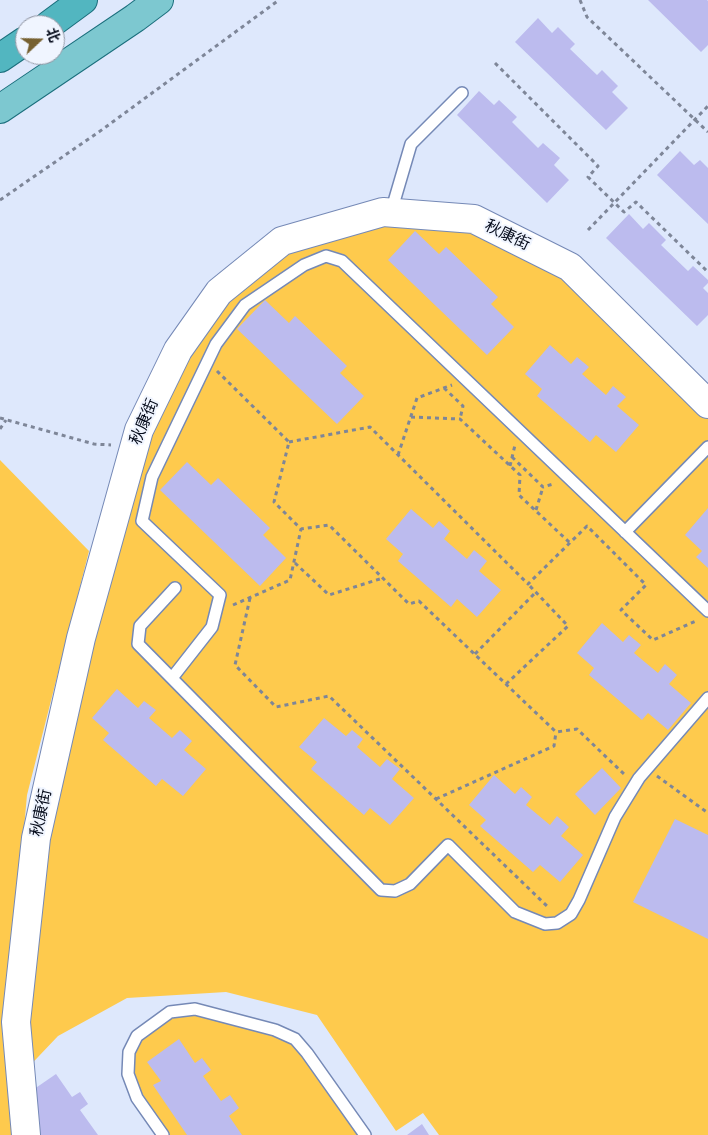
<!DOCTYPE html>
<meta charset="utf-8">
<style>
body{margin:0}
#map{position:relative;width:708px;height:1135px;overflow:hidden;background:#dee8fc;font-family:Poppins,"Noto Sans SC",sans-serif}
canvas{display:block}
.north{position:absolute;left:15px;top:15px;width:50px;height:50px;box-sizing:border-box;background:#f0f5ff;border:1px solid #9297a4;border-radius:50%;rotate:69deg;font-size:14px;font-weight:700;line-height:20px;text-align:center;color:#050b1b}
.north::after{content:'';display:block;margin:auto;width:18px;height:22px;background:#776131;clip-path:polygon(50% 0,100% 100%,50% 72%,0 100%)}
</style>
<div id="map">
<canvas width="708" height="1135"></canvas>
<div class="north">北</div>
</div>
<script>
const ctx = document.querySelector('canvas').getContext('2d');
ctx.lineJoin = 'round';
function fillPath(path, color) { ctx.fillStyle = color; ctx.fill(path, 'evenodd'); }
const shape = rows => new Path2D(rows.map(r => 'M' + r).join(''));
function stroke(path, color, width, dash) { ctx.strokeStyle = color; ctx.lineWidth = width; ctx.lineCap = dash ? 'butt' : 'round'; ctx.setLineDash(dash || []); ctx.stroke(path); }
function label(font, color, halo, rows, align = 'center') {
  ctx.font = font + ' Poppins,"Noto Sans SC",sans-serif'; ctx.lineWidth = 4; ctx.setLineDash([]); ctx.textBaseline = 'middle'; ctx.strokeStyle = halo; ctx.fillStyle = color; for (const [text, x, y, turn = 0] of rows) {
    ctx.save(); ctx.translate(x, y); ctx.rotate((+turn || 0) * Math.PI / 180); ctx.textAlign = isNaN(turn) ? turn : align; if (halo) ctx.strokeText(text, 0, 0); ctx.fillText(text, 0, 0); ctx.restore();
  }
}
const green = shape([
 [383,212,474,219,570,267,708,404,708,1135,439,1135,423,1113,396,1131,317,1015,226,992,127,998,58,1036,20,1076,16,1022,81,638,178,350,282,241],
 [0,460,89,551,27,795,8,1006,19,1135,0,1135],
 [195,1009,295,1039,364,1135,163,1135,137,1098,129,1052,137,1036,170,1012]
]);
const building = shape([
 [648,0,707,0,708,1,708,45,701,52],
 [538,18,552,33,558,27,575,44,570,49,597,75,602,70,618,86,612,92,628,108,606,130,515,42],
 [479,91,494,105,499,100,517,117,512,122,538,148,543,143,560,158,554,165,569,180,547,203,457,115],
 [680,151,694,165,700,160,708,168,708,224,657,175],
 [629,214,643,229,649,223,666,240,661,245,688,271,693,266,708,280,708,283,703,288,708,293,708,315,697,326,606,238],
 [415,231,439,254,446,247,498,297,491,304,514,327,487,355,388,260],
 [265,300,289,323,295,316,347,366,340,373,364,396,337,424,237,329],
 [550,345,571,364,577,357,589,367,582,374,606,395,613,386,626,397,617,406,639,425,616,452,596,435,590,442,537,396,542,389,525,374],
 [187,462,211,485,218,478,270,528,263,535,286,558,260,586,160,490],
 [708,508,708,568,696,557,702,551,685,535],
 [411,509,433,528,439,521,450,531,444,539,467,559,474,550,487,561,479,571,501,590,477,617,457,599,451,607,398,561,403,554,386,539],
 [602,623,623,642,629,635,641,645,634,653,658,673,665,664,677,675,669,684,691,703,668,730,648,713,642,720,589,675,594,668,577,653],
 [117,689,138,708,144,701,156,710,149,718,172,738,180,730,192,741,184,750,206,769,183,796,162,779,156,786,103,740,109,733,92,718],
 [324,718,346,736,352,730,363,739,357,747,380,767,387,759,400,769,392,779,414,798,390,825,370,808,364,815,311,769,317,762,299,747],
 [602,768,621,788,595,815,575,794],
 [494,775,515,794,521,787,532,797,526,805,550,825,557,816,569,827,561,836,583,855,560,882,540,865,533,872,480,826,486,820,469,805],
 [675,819,708,835,708,939,633,902],
 [179,1039,195,1063,202,1058,211,1070,203,1076,221,1101,230,1095,239,1108,229,1116,242,1135,187,1135,153,1085,161,1081,147,1062],
 [56,1074,72,1097,80,1092,88,1104,80,1110,98,1135,41,1135,30,1120,24,1096],
 [422,1124,429,1135,407,1135]
]);
const path = shape([
 [580,0,587,17,708,132],
 [495,63,598,166,588,177,624,212,636,202,708,272],
 [0,200,103,129,279,0],
 [588,230,708,106],
 [217,371,289,442,274,502,301,529,329,525,409,604,419,601,556,732,577,729,625,775],
 [444,388,463,406,460,419],
 [411,417,460,419,520,475,519,495,570,543],
 [0,418,94,444,111,445],
 [0,429,6,420],
 [289,442,370,427,528,584,587,526,646,585,621,610,653,640,698,620],
 [398,455,417,398,452,385],
 [512,457,543,487,553,484],
 [510,466,515,445],
 [536,510,543,487],
 [295,563,329,595,383,578],
 [250,598,235,665,276,707,329,696,549,908],
 [233,605,290,580,301,529],
 [475,654,536,592],
 [506,684,568,626,528,584],
 [657,776,708,813],
 [436,799,554,746,556,732]
]);
const service = shape([
 [391,212,411,144,462,93],
 [625,532,708,447],
 [175,588,140,626,138,644,381,890,395,891,410,884,448,845,515,912,545,924,557,923,571,914,579,900,615,817,639,778,708,698],
 [172,678,212,627,220,595,142,521,152,477,216,344,245,305,304,265,326,256,342,261,708,611],
 [163,1135,137,1098,128,1074,129,1052,137,1036,170,1012,195,1009,275,1030,295,1039,307,1053,365,1135]
]);
const tertiary = shape([
 [26,1135,16,1022,36,838,81,638,139,430,178,350,219,292,282,241,383,212,474,219,570,267,708,404]
]);
const primary = shape([
 [0,109,135,18,159,0]
]);
const trunk = shape([
 [49,25,83,0],
 [0,58,25,41]
]);
const streetNames = [
 ["秋康街",507,236,26],
 ["秋康街",145,422,-67],
 ["秋康街",42,813,-78]
];
fillPath(green, '#feca4d');
fillPath(building, '#bcbbee');
stroke(service, '#7589b6', 14);
stroke(tertiary, '#7589b6', 30);
stroke(primary, '#1a6e7c', 30);
stroke(trunk, '#1a6e7c', 30);
stroke(path, '#7e8698', 3, [4, 4]);
stroke(service, '#fff', 11);
stroke(tertiary, '#fff', 28);
stroke(primary, '#7dc8d0', 28);
stroke(trunk, '#52b6c0', 28);
label('16px', '#050b1b', '#f0f5ff', streetNames);
</script>
